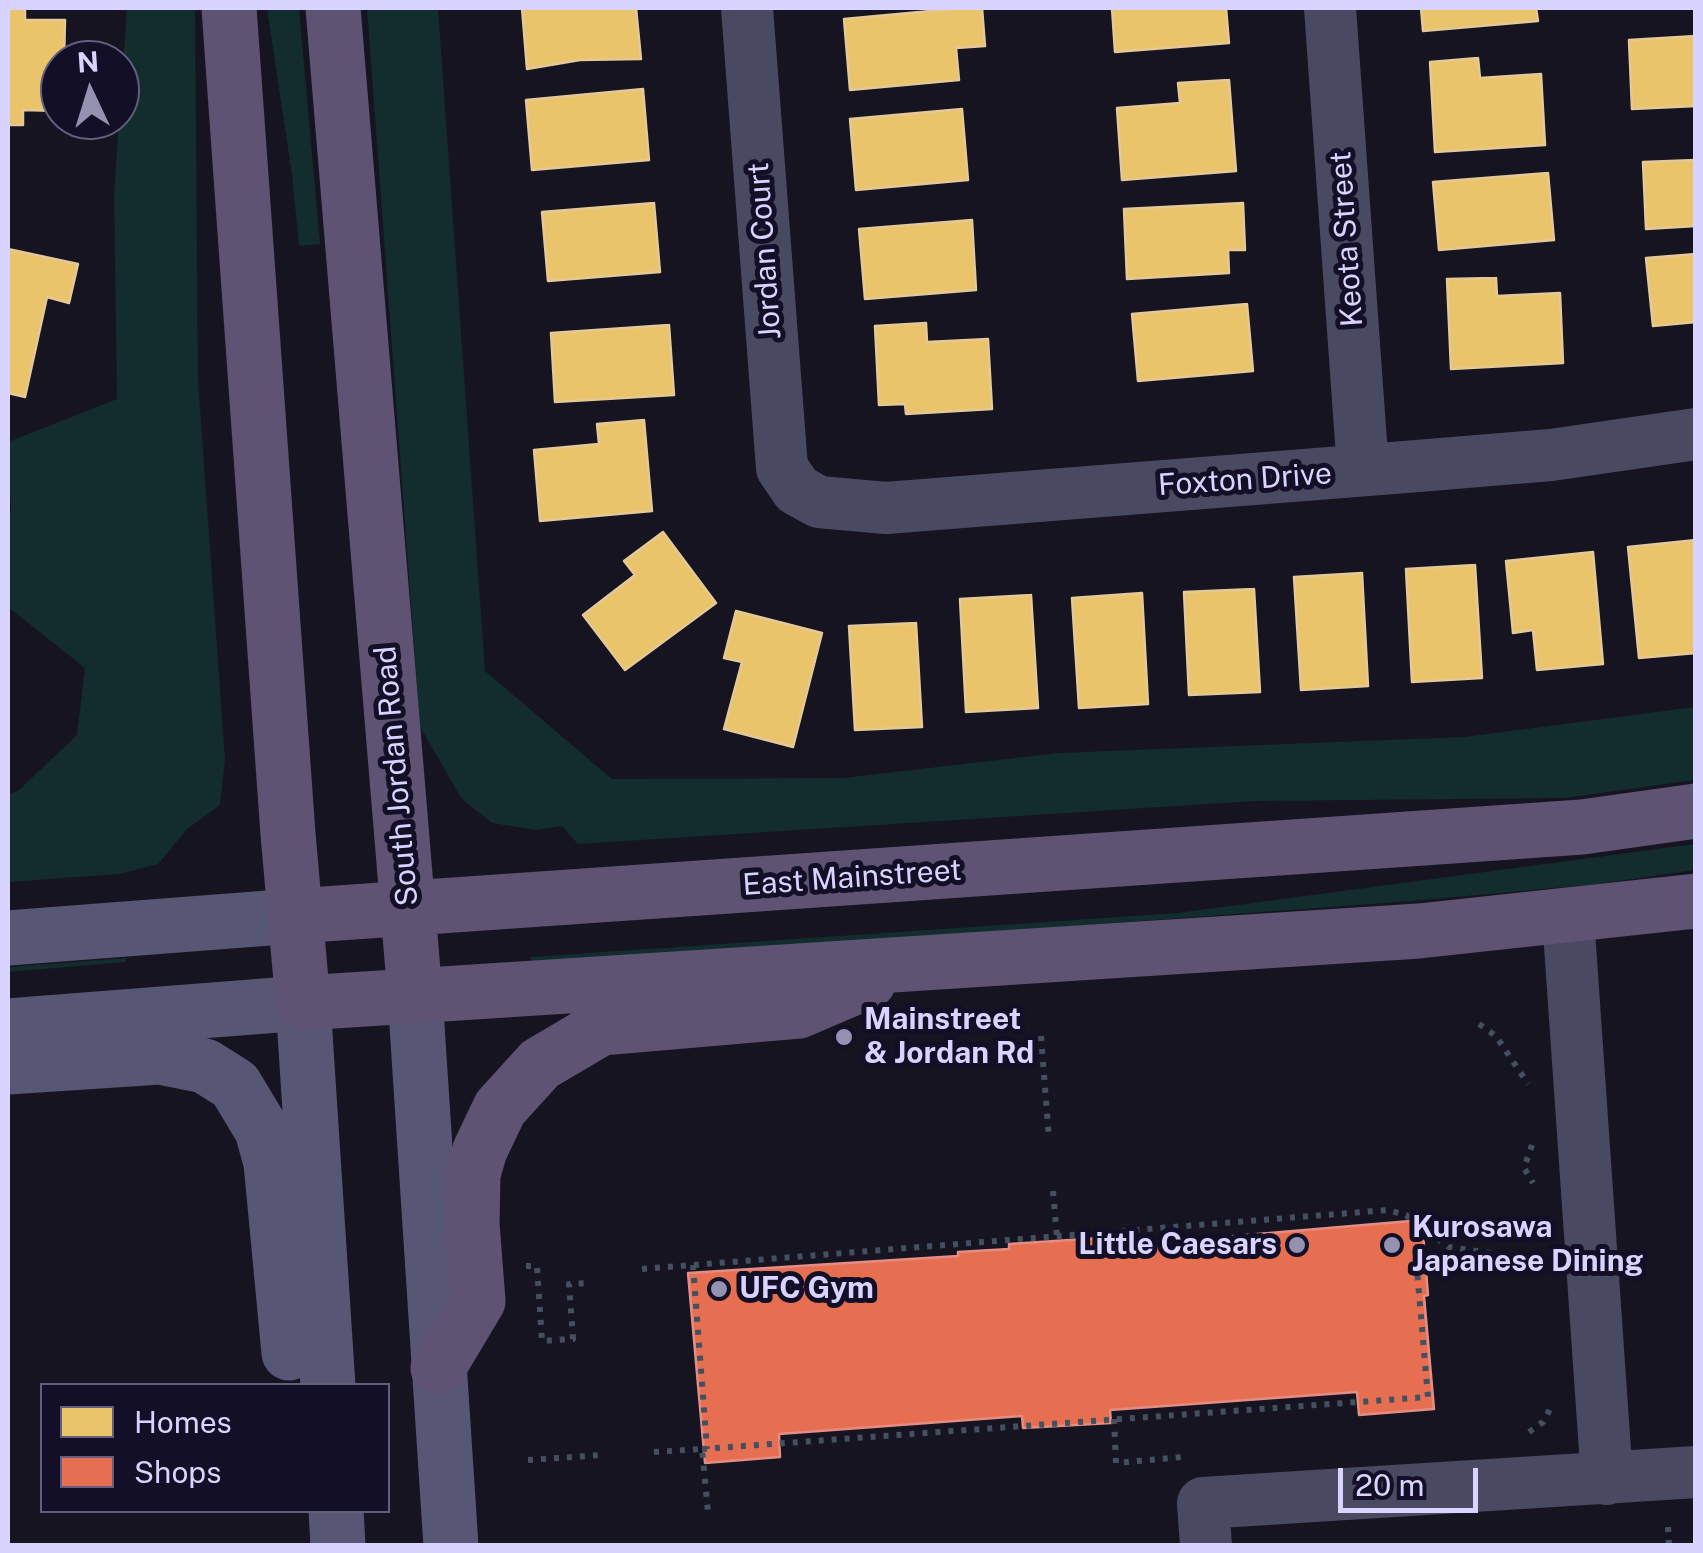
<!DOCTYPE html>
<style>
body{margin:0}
#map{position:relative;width:1703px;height:1553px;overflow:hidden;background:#161421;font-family:"Public Sans",sans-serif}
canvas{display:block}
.frame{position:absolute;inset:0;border:10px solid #d9d4ff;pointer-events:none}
.legend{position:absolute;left:40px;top:1383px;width:350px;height:130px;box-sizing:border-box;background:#130f26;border:2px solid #625e7d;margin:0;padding:12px 18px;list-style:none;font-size:30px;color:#d9d4ff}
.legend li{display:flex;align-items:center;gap:20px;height:50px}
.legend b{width:50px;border:2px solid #625e7d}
.north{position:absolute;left:40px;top:40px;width:100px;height:100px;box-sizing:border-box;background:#130f26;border:2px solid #625e7d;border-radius:50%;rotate:356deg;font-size:28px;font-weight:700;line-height:40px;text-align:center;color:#d9d4ff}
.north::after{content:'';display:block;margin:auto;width:35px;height:45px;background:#9591b1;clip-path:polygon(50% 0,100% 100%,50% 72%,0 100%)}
.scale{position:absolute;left:1338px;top:1468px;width:140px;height:45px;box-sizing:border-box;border:5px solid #d9d4ff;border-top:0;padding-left:12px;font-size:30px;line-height:35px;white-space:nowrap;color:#d9d4ff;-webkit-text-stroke:8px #130f26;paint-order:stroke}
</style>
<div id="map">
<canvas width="1703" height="1553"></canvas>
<div class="frame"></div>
<ul class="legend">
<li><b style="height:28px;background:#e9c46a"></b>Homes</li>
<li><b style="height:28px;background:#e76f51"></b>Shops</li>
</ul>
<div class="north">N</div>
<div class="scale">20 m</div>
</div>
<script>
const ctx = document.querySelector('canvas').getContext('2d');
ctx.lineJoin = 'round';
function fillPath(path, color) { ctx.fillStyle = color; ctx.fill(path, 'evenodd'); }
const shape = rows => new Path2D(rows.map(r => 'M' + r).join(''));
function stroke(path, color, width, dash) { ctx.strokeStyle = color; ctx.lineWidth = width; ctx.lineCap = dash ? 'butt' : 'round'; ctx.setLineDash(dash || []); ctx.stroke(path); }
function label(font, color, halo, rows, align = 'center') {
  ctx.font = font + ' "Public Sans",sans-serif'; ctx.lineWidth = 10; ctx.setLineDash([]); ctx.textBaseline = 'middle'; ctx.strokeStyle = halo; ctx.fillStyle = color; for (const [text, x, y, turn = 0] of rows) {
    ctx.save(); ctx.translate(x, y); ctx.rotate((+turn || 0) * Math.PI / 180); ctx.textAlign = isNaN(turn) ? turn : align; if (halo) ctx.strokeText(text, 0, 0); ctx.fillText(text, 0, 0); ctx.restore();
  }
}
const green = shape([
 [127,8,195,8,198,380,225,760,220,805,187,829,158,864,119,874,8,882,8,795,19,790,77,735,85,668,8,607,8,528,11,510,8,442,117,399,114,193],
 [267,8,299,8,320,244,299,246,292,175],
 [367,8,438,8,485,671,612,779,843,778,1059,753,1464,737,1695,707,1695,780,1566,798,1255,801,578,844,562,826,536,830,492,823,462,799,420,727],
 [1695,844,1695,870,1598,884,1412,901,531,966,531,957,1178,913],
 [127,958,126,962,8,972,8,967]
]);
const homes = shape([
 [8,8,25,8,25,20,65,20,64,60,60,60,60,111,23,110,23,125,8,125,8,8],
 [522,8,636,8,641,59,580,60,527,69,522,8],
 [963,8,982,8,985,46,956,48,959,80,850,90,844,19,963,8],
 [1112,8,1226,8,1229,43,1115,52,1112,8],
 [1421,8,1536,8,1538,21,1423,31,1421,8],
 [1696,36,1696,106,1632,109,1629,40,1696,36],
 [1478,58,1480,78,1541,74,1545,145,1435,152,1430,62,1478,58],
 [1229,80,1236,171,1122,180,1117,108,1180,103,1178,83,1229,80],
 [643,89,649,160,532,170,526,100,643,89],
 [962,109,968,180,856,190,850,119,962,109],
 [1696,160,1696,226,1646,229,1643,162,1696,160],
 [1548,173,1554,240,1439,250,1433,182,1548,173],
 [654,203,660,272,548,281,542,212,654,203],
 [1243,203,1245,250,1228,250,1229,273,1127,279,1124,209,1243,203],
 [972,220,976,290,865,299,859,229,972,220],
 [8,249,78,264,69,303,47,297,25,397,8,393,8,249],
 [1696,254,1696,322,1653,326,1646,258,1696,254],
 [1496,278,1497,296,1560,293,1563,363,1451,369,1447,279,1496,278],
 [1247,304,1253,371,1138,381,1132,314,1247,304],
 [926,323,927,342,988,339,992,409,906,414,905,404,879,405,875,326,926,323],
 [669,325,674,395,555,402,551,333,669,325],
 [644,420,652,511,540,521,534,450,599,444,597,424,644,420],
 [663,532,716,603,625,670,583,615,635,575,624,561,663,532],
 [1696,540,1696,653,1639,658,1628,547,1696,540],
 [1593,552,1603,664,1537,670,1533,630,1513,633,1506,561,1593,552],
 [1475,565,1482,678,1412,682,1406,569,1475,565],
 [1362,573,1368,686,1301,690,1294,577,1362,573],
 [1254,589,1260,692,1189,695,1184,592,1254,589],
 [1142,593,1148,704,1079,708,1072,598,1142,593],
 [1031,595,1038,708,966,712,960,599,1031,595],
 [736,611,822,633,793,747,724,729,742,662,724,658,736,611],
 [916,623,922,727,855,730,849,626,916,623]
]);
const shops = shape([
 [1422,1220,1428,1295,1424,1296,1434,1409,1359,1415,1357,1392,1110,1410,1111,1423,1023,1428,1022,1416,779,1434,780,1457,705,1463,688,1273,958,1256,958,1252,1009,1249,1009,1244,1100,1238,1100,1244,1151,1240,1152,1243,1422,1220]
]);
const path = shape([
 [1479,1024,1496,1036,1528,1084],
 [1041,1036,1049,1139],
 [1532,1145,1524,1168,1533,1183],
 [1053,1191,1057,1237],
 [693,1265,707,1449],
 [526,1266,537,1266,542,1341,573,1339,569,1284,591,1283],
 [642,1269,1388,1210,1406,1215,1449,1247,1505,1255,1534,1272],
 [1114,1419,1116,1463,1182,1457],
 [1529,1432,1543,1422,1550,1409],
 [702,1449,1428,1397,1413,1224],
 [654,1452,702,1449,708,1512],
 [528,1460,602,1455],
 [1668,1527,1669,1546]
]);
const street = shape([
 [747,8,782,468,797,490,819,502,886,508,1393,468,1551,455,1696,434],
 [1330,8,1363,470],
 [1568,917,1607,1479],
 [1206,1546,1203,1503,1696,1472]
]);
const secondary = shape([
 [8,938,295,916],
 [415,995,451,1546],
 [8,1026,303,1003,328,1386],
 [8,1067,160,1057,205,1066,235,1085,262,1130,271,1163,289,1353],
 [336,1510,338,1546]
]);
const primary = shape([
 [229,8,288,834,303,1003,1419,931,1696,901],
 [333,8,415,995],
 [295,916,1582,827,1696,811],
 [438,1368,478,1301,472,1224,473,1174,480,1150,500,1108,540,1064,601,1028,799,1011,869,981]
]);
const markers = [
 [844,1037,10,"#9591b1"],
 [1297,1245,10,"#9591b1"],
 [1392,1245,10,"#9591b1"],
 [719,1289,10,"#9591b1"]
];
const streetNames = [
 ["Keota Street",1347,239,-94],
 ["Jordan Court",765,251,-94],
 ["Foxton Drive",1245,480,-4],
 ["South Jordan Road",397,776,-95],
 ["East Mainstreet",852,878,-4]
];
const poiNames = [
 ["Mainstreet",864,1020],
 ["& Jordan Rd",864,1054],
 ["Kurosawa",1412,1228],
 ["Japanese Dining",1412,1262],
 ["Little Caesars",1277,1245,"right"],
 ["UFC Gym",739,1289]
];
fillPath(green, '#132c2d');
fillPath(homes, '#e9c46a');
stroke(homes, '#e4c997', 2.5);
fillPath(shops, '#e76f51');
stroke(shops, '#e38d85', 2.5);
stroke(path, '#44505f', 6, [5, 8]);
stroke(street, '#4a4962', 52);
stroke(secondary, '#575674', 55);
stroke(primary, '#5e5373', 55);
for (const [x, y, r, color] of markers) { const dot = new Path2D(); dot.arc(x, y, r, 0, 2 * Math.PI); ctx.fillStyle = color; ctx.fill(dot); stroke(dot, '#130f26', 4); }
label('30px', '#d9d4ff', '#130f26', streetNames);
label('bold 30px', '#d9d4ff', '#130f26', poiNames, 'left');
</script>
